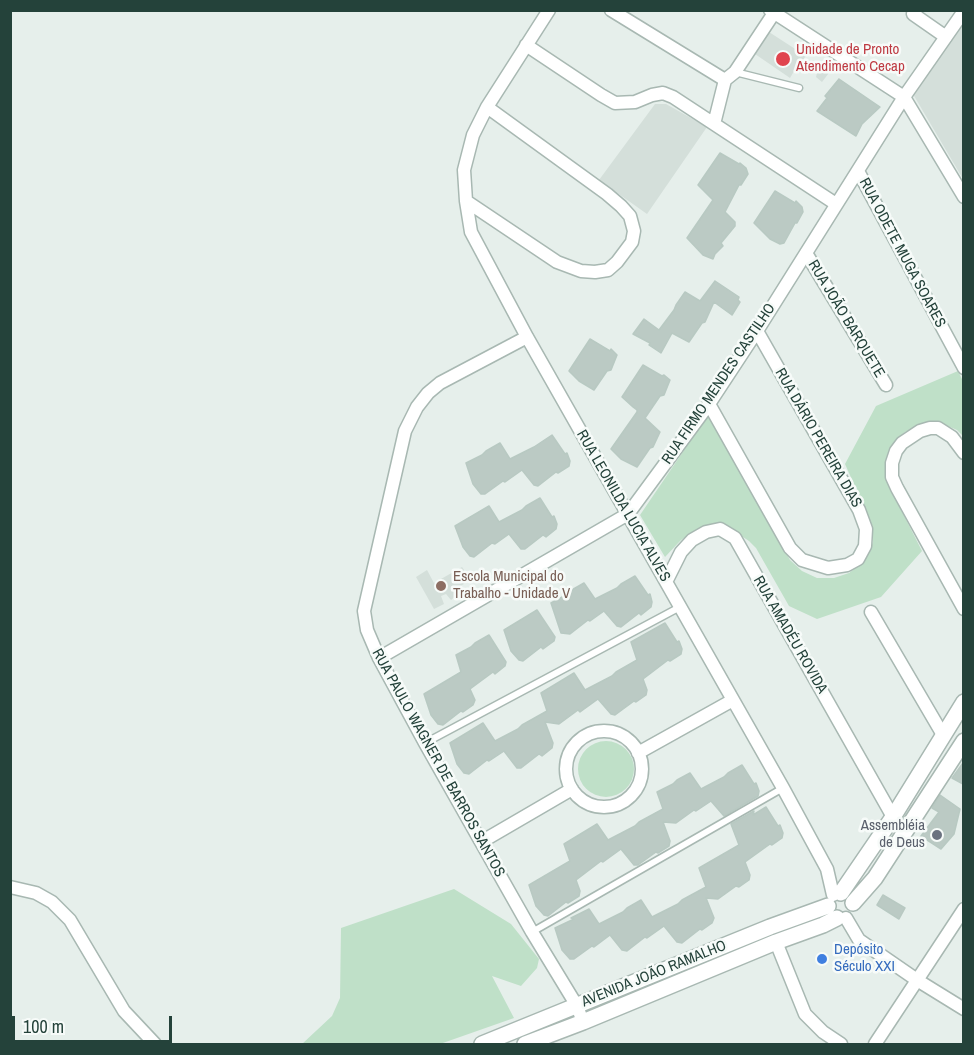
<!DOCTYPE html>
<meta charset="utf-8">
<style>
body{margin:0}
#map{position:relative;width:974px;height:1055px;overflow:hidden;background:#e6efeb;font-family:"Archivo Narrow",sans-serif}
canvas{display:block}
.frame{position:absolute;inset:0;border:12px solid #24423a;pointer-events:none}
.scale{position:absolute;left:12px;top:1016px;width:160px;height:27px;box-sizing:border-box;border:3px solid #24423a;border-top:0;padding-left:8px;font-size:18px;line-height:21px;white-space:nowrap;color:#24423a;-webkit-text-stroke:4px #f7fbf9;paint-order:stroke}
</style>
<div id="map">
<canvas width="974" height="1055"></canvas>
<div class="frame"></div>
<div class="scale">100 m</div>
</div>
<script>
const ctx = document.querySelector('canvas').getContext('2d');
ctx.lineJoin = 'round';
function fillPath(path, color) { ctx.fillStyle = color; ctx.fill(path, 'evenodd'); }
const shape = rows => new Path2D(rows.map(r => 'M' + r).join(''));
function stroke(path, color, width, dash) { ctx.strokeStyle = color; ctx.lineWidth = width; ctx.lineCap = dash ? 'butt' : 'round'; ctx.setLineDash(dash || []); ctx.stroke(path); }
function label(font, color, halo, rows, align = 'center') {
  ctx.font = font + ' "Archivo Narrow",sans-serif'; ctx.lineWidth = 5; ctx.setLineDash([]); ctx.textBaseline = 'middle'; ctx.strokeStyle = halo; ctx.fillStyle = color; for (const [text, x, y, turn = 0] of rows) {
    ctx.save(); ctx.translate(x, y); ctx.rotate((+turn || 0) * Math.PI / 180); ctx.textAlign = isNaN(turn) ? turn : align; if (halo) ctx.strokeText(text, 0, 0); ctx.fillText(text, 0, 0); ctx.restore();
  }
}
const built = shape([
 [963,16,963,179,910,89],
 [769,32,806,56,802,61,823,64,832,69,822,82,816,77,817,73,810,69,801,69,797,66,790,78,755,54],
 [655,104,666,104,707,127,647,214,599,180],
 [462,567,471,580,455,589,457,595,451,600,446,594,441,596,444,604,434,609,416,577,427,570,434,583]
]);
const green = shape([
 [958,371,963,381,963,436,957,430,943,424,919,425,905,432,898,438,888,453,885,469,887,482,922,551,881,597,817,619,789,606,756,548,749,541,734,531,703,527,695,531,681,540,665,557,640,515,708,415,790,560,802,571,817,578,834,578,849,573,862,563,870,550,873,542,873,527,845,464,876,406],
 '578 769a28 28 0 1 1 56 0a28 28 0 1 1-56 0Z',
 [454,889,511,924,539,959,537,968,521,986,492,976,514,1018,440,1044,302,1044,332,1016,340,998,341,928]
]);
const building = shape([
 [839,79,880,107,862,124,856,136,817,111,827,98,825,96,839,79],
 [720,153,739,164,740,163,746,168,748,174,741,185,739,185,725,212,735,222,735,226,721,243,723,246,715,254,713,259,703,255,687,238,713,200,698,185,720,153],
 [775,191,795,203,796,201,802,207,803,212,797,223,795,223,784,243,780,244,770,239,754,223,775,191],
 [715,281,739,297,738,300,740,302,732,315,714,302,705,322,702,323,689,342,672,333,661,353,649,345,650,343,633,334,644,319,659,330,674,310,676,305,685,292,700,301,715,281],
 [590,339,610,351,611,349,617,355,611,370,607,371,594,390,579,381,569,371,590,339],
 [643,365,662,376,664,375,670,380,664,395,660,396,645,418,660,432,653,447,650,448,637,467,621,459,611,449,637,412,637,410,633,407,622,397,643,365],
 [552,435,565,454,567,453,570,461,569,466,558,473,556,472,538,486,534,485,522,470,505,482,503,481,485,494,481,494,473,484,466,463,482,455,486,451,500,443,510,459,534,447,552,435],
 [540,498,552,517,554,516,557,524,556,529,546,537,543,535,525,549,521,549,509,534,495,544,492,543,474,557,470,556,463,547,455,526,489,506,499,522,522,510,526,506,540,498],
 [635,576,648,595,650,594,652,602,651,607,641,615,639,613,621,627,617,626,604,611,590,621,588,620,570,634,561,633,551,603,566,595,570,591,584,583,595,599,617,588,621,584,635,576],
 [537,610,555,637,554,641,543,649,541,647,523,661,519,660,511,651,504,630,537,610],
 [665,623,677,642,679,641,682,649,681,654,670,661,668,660,643,679,647,690,646,695,636,702,634,701,615,715,611,714,598,699,580,712,578,710,559,724,545,722,553,743,552,748,542,756,539,754,521,768,517,768,504,751,489,761,487,760,469,774,464,773,457,764,450,743,483,723,495,741,518,729,522,725,547,711,541,693,574,673,585,690,612,676,616,672,637,660,631,642,665,623],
 [489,635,506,662,505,666,495,674,493,672,470,689,475,700,473,705,463,712,461,711,443,725,438,724,431,715,424,694,461,672,456,655,471,647,475,643,489,635],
 [963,763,963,784,952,778,963,763],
 [742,765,754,784,756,783,759,791,758,796,724,816,711,801,696,811,694,810,676,823,663,822,670,841,669,846,658,853,656,852,638,865,634,865,621,849,603,862,601,861,576,880,580,891,579,896,568,903,566,902,548,916,544,915,536,906,529,885,570,861,564,844,597,824,608,840,635,826,639,822,663,809,657,792,673,784,677,780,690,773,701,789,724,777,728,773,742,765],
 [940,795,960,809,954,834,941,849,921,836,939,812,932,808,940,795],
 [766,807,778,826,780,825,783,833,782,838,772,845,770,844,745,862,750,875,749,880,739,887,736,886,718,899,706,898,714,918,712,923,702,930,700,929,682,943,677,942,664,926,647,938,645,937,627,951,622,950,610,935,594,947,592,946,574,959,570,959,562,950,555,928,574,919,571,918,589,909,599,924,623,912,627,908,641,900,652,917,678,904,682,900,706,887,699,868,739,845,731,824,754,811,753,815,766,807],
 [883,895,905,908,899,919,877,905,883,895]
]);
const service = shape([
 [735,72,799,88],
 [425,743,680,607],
 [532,932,783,788]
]);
const minor = shape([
 [549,10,487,107,473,135,464,170,466,201,471,232,527,337,783,788,827,869,833,895],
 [611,10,725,80,735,72,776,10],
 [770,10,904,97,964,197],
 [916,10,913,14,946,37],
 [526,45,601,95,615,103,635,102,652,95,663,93,673,97,836,204],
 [714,124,725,80],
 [858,171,964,368],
 [466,201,557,262,581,271,595,272,608,270,617,262,632,242,634,231,630,216,621,206,607,194,487,107],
 [806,253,886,385],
 [527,337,440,383,428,393,417,407,405,431,364,611,367,630,379,658,425,743,532,932,577,1006,583,1022],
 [709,404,790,548,802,560,828,568,847,565,858,559,865,546,866,529,859,510,757,331],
 [964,453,952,437,938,428,930,428,920,431,902,443,896,451,892,463,892,477,897,488,964,609],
 [666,582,681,552,692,540,706,532,720,529,735,538,893,817],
 [871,612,943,735],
 [379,658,628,514,709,404,757,331,904,97,964,11],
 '566 769a38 38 0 1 1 76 0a38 38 0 1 1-76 0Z',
 [638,753,733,700],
 [481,842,572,789],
 [10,887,36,893,52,902,70,920,124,1011,155,1044],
 [846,918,859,940,917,980,964,1009],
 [776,942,805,1014,823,1032,841,1044],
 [875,1044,964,909]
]);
const tertiary = shape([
 [841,893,893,817,964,702],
 [853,903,875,878,964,741],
 [482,1044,770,927,828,906],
 [525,1044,583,1022,776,942,823,925,837,918]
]);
const markers = [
 [783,59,8,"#e0444e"],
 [441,586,6,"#8d6e63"],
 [937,835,6,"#6b7280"],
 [822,959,6,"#3f7fe0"]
];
const healthNames = [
 ["Unidade de Pronto",796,50],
 ["Atendimento Cecap",796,67]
];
const streetNames = [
 ["RUA ODETE MUGA SOARES",902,253,62],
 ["RUA JOÃO BARQUETE",846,319,59],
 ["RUA FIRMO MENDES CASTILHO",719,384,-56],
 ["RUA DÁRIO PEREIRA DIAS",818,438,60],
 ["RUA LEONILDA LUCIA ALVES",623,506,60],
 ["RUA AMADÉU ROVIDA",790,635,60],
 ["RUA PAULO WAGNER DE BARROS SANTOS",438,763,61],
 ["AVENIDA JOÃO RAMALHO",654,974,-22]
];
const educationNames = [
 ["Escola Municipal do",453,577],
 ["Trabalho - Unidade V",453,594]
];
const worshipNames = [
 ["Assembléia",925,826],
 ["de Deus",925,843]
];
const shopNames = [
 ["Depósito",834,950],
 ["Século XXI",834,967]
];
fillPath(built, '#d4dfda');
fillPath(green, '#bfe0c8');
fillPath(building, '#bbcac4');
stroke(building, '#b8c9c2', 1.5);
stroke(service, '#a8b8b2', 9);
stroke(minor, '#a8b8b2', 15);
stroke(tertiary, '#a8b8b2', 18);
stroke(service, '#fff', 6);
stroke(minor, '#fff', 12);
stroke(tertiary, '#fff', 15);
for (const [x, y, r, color] of markers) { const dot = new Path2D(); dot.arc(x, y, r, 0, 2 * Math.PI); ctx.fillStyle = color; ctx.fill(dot); stroke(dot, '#f7fbf9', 2); }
label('15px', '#be3a42', '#f7fbf9', healthNames, 'left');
label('15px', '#24423a', '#f7fbf9', streetNames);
label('15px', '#785e54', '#f7fbf9', educationNames, 'left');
label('15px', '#5b616d', '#f7fbf9', worshipNames, 'right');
label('15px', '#366cbe', '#f7fbf9', shopNames, 'left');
</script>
